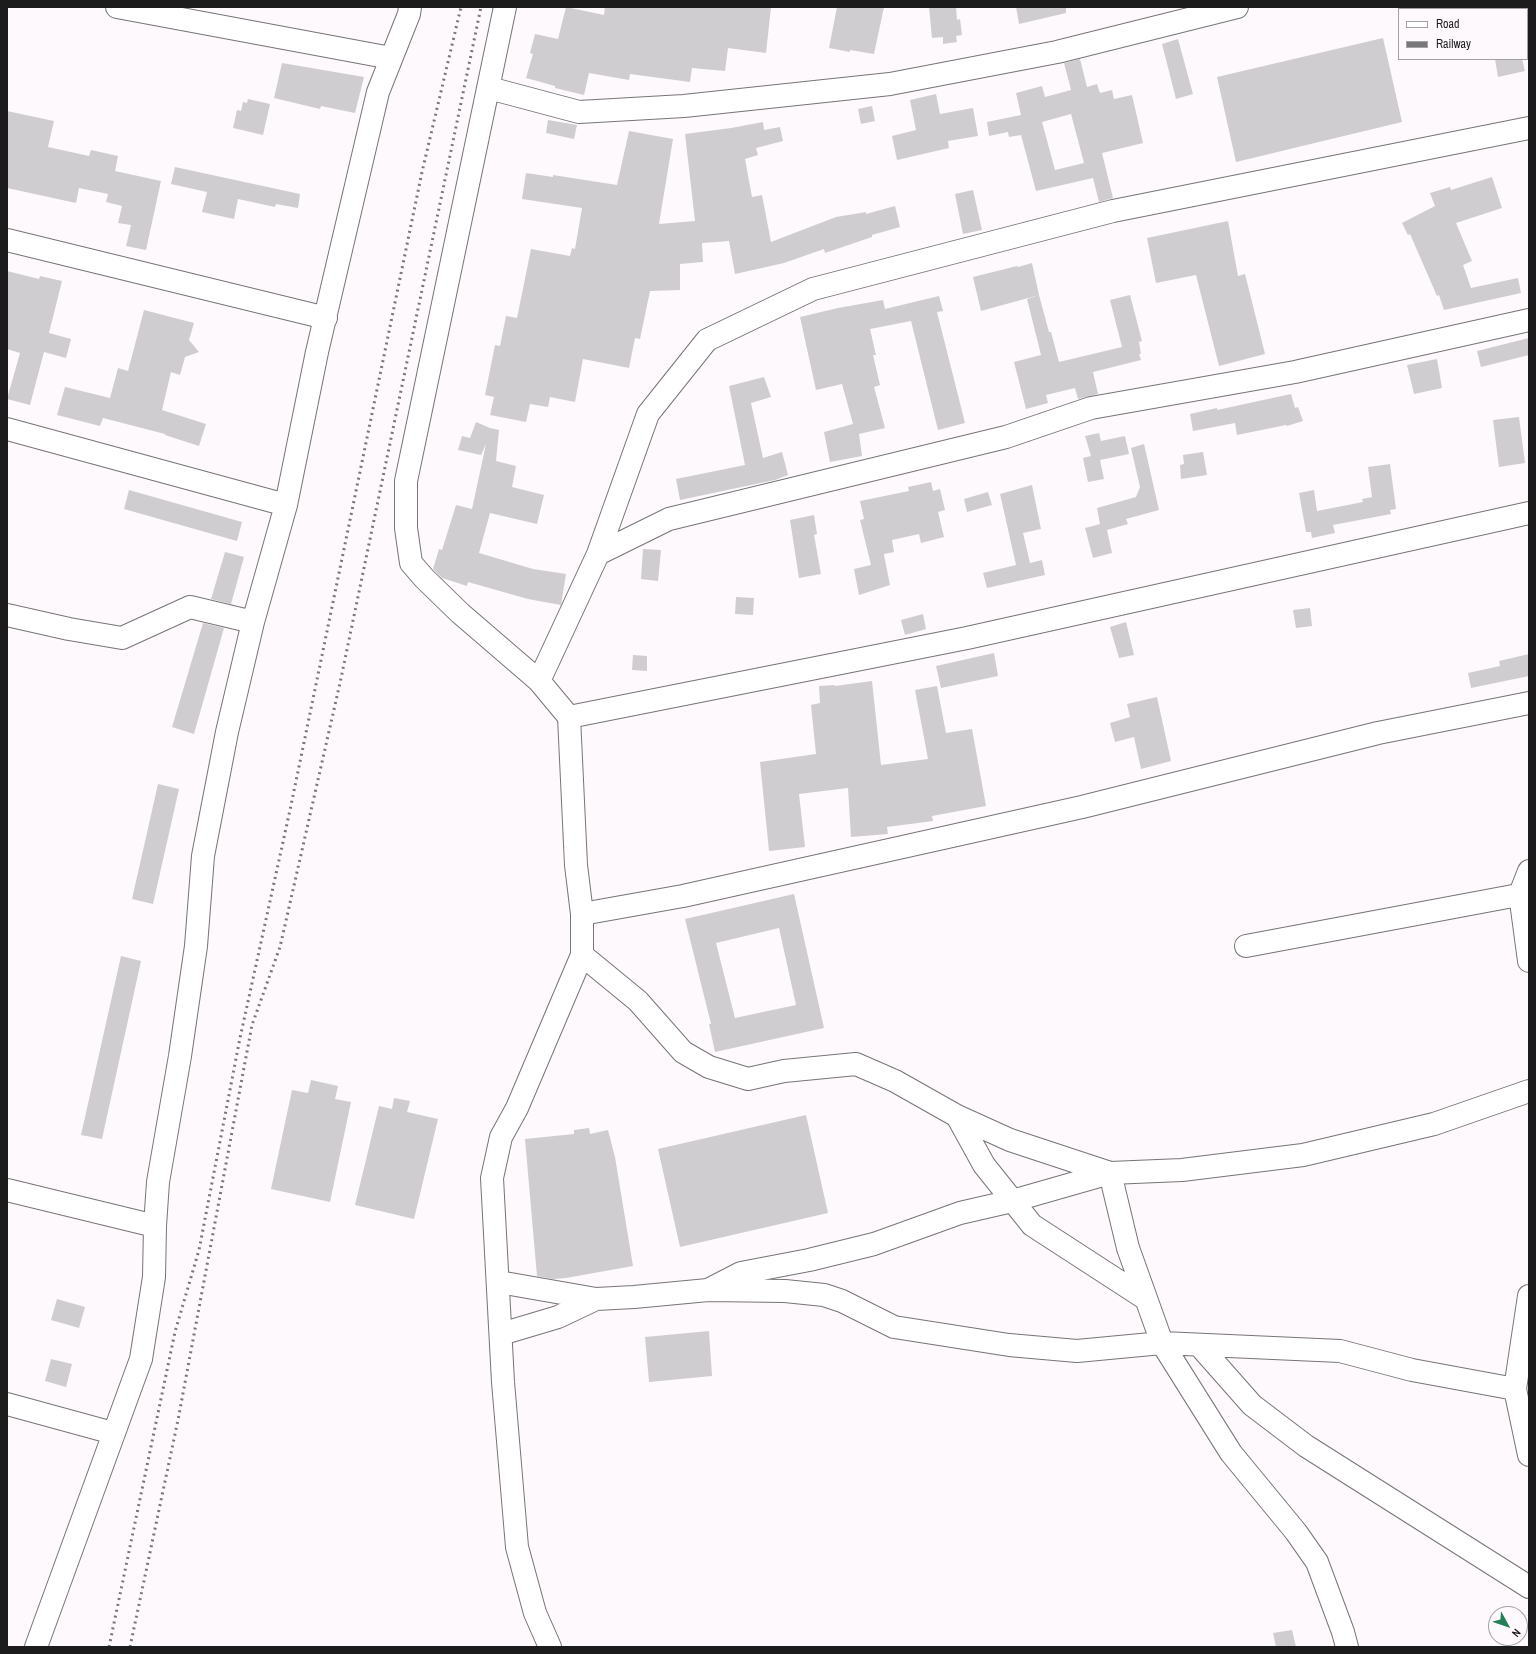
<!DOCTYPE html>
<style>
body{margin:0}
#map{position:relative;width:1536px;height:1654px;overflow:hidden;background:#fdf9fd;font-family:"Archivo Narrow",sans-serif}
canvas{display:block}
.frame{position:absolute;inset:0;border:8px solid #1d1c1d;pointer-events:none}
.legend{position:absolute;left:1398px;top:8px;width:130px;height:52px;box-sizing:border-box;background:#fdf9fd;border:1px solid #a3a1a3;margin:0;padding:5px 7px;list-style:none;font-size:12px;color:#1d1c1d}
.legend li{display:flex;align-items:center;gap:8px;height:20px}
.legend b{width:20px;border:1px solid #a3a1a3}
.north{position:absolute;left:1488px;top:1606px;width:40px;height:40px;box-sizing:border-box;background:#fdf9fd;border:1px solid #a3a1a3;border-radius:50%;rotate:130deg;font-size:11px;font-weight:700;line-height:16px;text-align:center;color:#1d1c1d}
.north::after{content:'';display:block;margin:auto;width:14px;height:18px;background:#248057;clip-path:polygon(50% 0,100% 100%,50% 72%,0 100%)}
</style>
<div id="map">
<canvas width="1536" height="1654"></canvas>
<div class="frame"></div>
<ul class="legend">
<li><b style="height:5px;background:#fff"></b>Road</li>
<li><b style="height:5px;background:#7a777a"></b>Railway</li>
</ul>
<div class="north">N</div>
</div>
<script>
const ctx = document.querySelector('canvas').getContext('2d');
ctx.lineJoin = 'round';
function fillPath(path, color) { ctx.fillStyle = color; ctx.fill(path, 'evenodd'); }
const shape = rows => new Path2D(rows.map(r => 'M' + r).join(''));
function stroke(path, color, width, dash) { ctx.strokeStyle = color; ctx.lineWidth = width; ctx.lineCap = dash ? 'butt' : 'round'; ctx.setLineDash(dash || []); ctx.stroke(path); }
const building = shape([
 [566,7,604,15,605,7,771,7,766,53,728,48,725,71,692,68,690,82,630,74,629,80,589,73,584,95,555,88,555,86,526,78,533,54,530,53,535,34,558,39],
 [837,7,884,7,874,54,850,50,850,52,829,48],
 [929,7,956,7,957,20,960,19,962,35,956,36,957,42,943,44,943,37,932,38],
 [1016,7,1066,7,1066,13,1019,24],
 [1383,38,1402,122,1236,162,1217,77],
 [1178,39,1193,94,1176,99,1162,44],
 [1080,59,1087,87,1097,84,1100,93,1112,90,1114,99,1132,95,1143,143,1102,153,1113,198,1099,202,1093,178,1036,191,1021,135,1009,137,1008,132,989,136,987,122,1021,115,1016,93,1042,86,1045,97,1071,90,1064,63],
 [1071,114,1084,163,1055,170,1042,122],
 [1495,59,1522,59,1525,71,1498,77],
 [282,63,364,77,355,113,321,106,320,109,274,98],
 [936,94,940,114,973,108,978,136,948,141,949,148,897,160,892,136,916,130,910,100],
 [248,99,270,104,263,135,233,128,237,110,241,111,243,102,247,103],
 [872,106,875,121,861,124,858,109],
 [7,111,54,121,48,147,89,156,91,150,118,156,115,171,161,181,146,250,126,246,131,225,118,223,122,206,106,202,108,194,79,188,76,203,7,188],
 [548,120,577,125,574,139,546,133],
 [763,122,764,130,780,127,783,141,756,148,758,155,745,159,752,197,762,195,771,242,836,217,866,212,866,214,895,206,900,227,872,235,872,237,825,253,824,249,784,263,735,274,729,241,702,243,703,262,680,264,680,290,650,291,640,339,635,338,629,368,583,359,575,402,550,397,548,407,530,404,526,422,490,415,494,397,485,395,495,345,500,346,506,316,517,318,531,249,570,256,572,248,575,249,582,208,522,199,526,173,553,177,553,175,617,185,629,131,673,139,659,224,695,221,685,134,731,128],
 [175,167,300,194,298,208,276,204,275,207,238,199,234,219,202,212,207,192,171,184],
 [1492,177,1502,208,1456,223,1472,261,1463,265,1471,288,1518,278,1521,293,1444,310,1439,295,1437,296,1410,234,1408,235,1402,223,1435,206,1430,193,1450,187,1451,190],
 [973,190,982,230,963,234,955,194],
 [1228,221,1238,276,1245,274,1265,354,1219,366,1196,275,1156,283,1147,238],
 [1032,263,1039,295,981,311,973,277,1017,266,1018,267],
 [7,271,39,279,40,276,62,281,49,333,71,339,66,358,44,352,30,405,7,399,20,353,7,349],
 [1039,295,1049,332,1051,332,1059,362,1122,347,1110,300,1130,295,1142,341,1139,342,1141,354,1139,354,1141,360,1093,372,1098,394,1078,399,1075,388,1046,395,1048,403,1026,409,1014,362,1041,355,1027,299],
 [939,296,943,311,937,312,965,423,938,430,911,321,870,329,876,355,873,355,880,385,874,387,885,428,859,434,862,456,830,462,824,432,853,424,842,384,816,390,800,317,838,308,883,300,885,309],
 [144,310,194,323,189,340,199,352,185,357,180,375,171,372,162,410,206,424,199,446,165,435,165,434,103,418,100,426,57,415,65,387,110,398,118,368,128,371],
 [1529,338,1529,355,1481,367,1477,351],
 [1437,359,1442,388,1414,394,1407,365],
 [764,377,771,397,751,403,763,458,782,452,788,475,775,480,680,500,676,479,745,465,729,386],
 [1291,394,1295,408,1298,407,1303,421,1287,426,1286,425,1237,435,1235,423,1193,431,1190,414,1217,408,1217,410],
 [1519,417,1525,463,1499,467,1493,420],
 [476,422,490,428,499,430,496,461,516,466,512,487,544,495,537,524,490,513,479,553,533,569,566,574,561,605,528,599,468,582,467,586,442,578,433,569,439,549,442,550,456,505,472,509,486,444,481,455,458,450,462,436,470,438],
 [1099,433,1101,441,1125,436,1129,454,1100,460,1104,479,1088,482,1083,458,1091,456,1085,436],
 [1144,444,1159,510,1126,519,1128,524,1107,530,1112,553,1093,558,1085,528,1100,524,1097,508,1136,497,1140,487,1131,448],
 [1203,452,1207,475,1181,479,1180,465,1184,464,1183,455],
 [1390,464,1396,509,1390,510,1391,514,1333,525,1335,533,1312,538,1311,532,1306,532,1299,493,1314,490,1317,511,1363,502,1362,499,1372,497,1368,467],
 [931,482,933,491,940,489,945,510,938,512,944,537,921,543,919,534,892,540,894,552,884,554,884,555,890,585,859,595,854,569,871,565,860,520,864,519,860,501,909,491,908,487],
 [1032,485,1041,529,1023,533,1030,563,1042,560,1045,575,987,588,983,573,1016,565,1000,494],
 [129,490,242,522,237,541,124,509],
 [988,492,992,505,967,512,964,499],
 [814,515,817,534,814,535,821,574,799,578,790,520],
 [643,549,661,550,658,581,641,579],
 [225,552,244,557,231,604,211,599],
 [736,597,754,598,753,615,735,614],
 [1310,608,1312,626,1296,628,1293,610],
 [923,614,926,629,905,635,901,620],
 [1126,622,1134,655,1119,658,1110,627],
 [203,623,224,628,194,734,172,727],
 [994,653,998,676,941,688,936,666],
 [1529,654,1529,676,1471,688,1468,673,1500,666,1499,661],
 [633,655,647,656,647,671,632,670],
 [872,681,881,765,928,759,915,690,937,686,946,733,972,729,986,806,932,816,933,821,887,827,888,834,851,837,848,788,799,794,805,847,769,851,760,762,816,754,811,705,820,703,819,686,835,685,835,686],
 [1157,697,1171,761,1141,769,1134,737,1115,742,1110,723,1130,717,1127,704],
 [158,784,179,789,153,904,132,899],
 [794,894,824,1028,715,1052,709,1024,711,1024,685,919],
 [779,928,796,1005,735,1018,716,943],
 [121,956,141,961,102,1139,81,1135],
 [311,1080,338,1086,335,1099,351,1102,330,1202,271,1189,292,1090,308,1093],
 [394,1098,410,1101,407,1112,438,1119,414,1219,355,1205,379,1106,392,1109],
 [806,1115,828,1213,680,1247,658,1149],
 [589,1128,590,1134,608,1130,615,1157,633,1266,566,1278,553,1279,537,1276,525,1139,574,1134,574,1130],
 [57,1299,85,1307,79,1328,51,1320],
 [709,1331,712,1376,649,1382,645,1337],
 [51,1359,72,1364,66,1387,45,1381],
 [1292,1630,1296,1647,1276,1647,1273,1633]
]);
const minor = shape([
 [117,7,391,58],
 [505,7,406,481,406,528,411,563,424,578,460,613,539,681,569,717,576,865,582,914,582,955,517,1108,501,1137,492,1178,503,1382,517,1547,535,1613,550,1647],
 [489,88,579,112,684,106,890,84,1057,52,1237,7],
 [7,240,326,318],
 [7,429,286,505],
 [598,554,669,519,1006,437,1091,408,1295,372,1529,320],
 [7,615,69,629,122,638,190,607,253,622],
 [539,681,598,554,648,414,707,340,813,289,1113,211,1529,128],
 [569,717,967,638,1529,513],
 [1529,871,1520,894,1529,961],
 [582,914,683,896,1082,807,1378,733,1529,703],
 [1246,946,1529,893],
 [582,955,638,1001,683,1052,709,1067,748,1079,784,1071,856,1064,895,1081,957,1116,1010,1140,1110,1173],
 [957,1116,984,1165,1032,1225,1146,1299],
 [1110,1173,1128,1248,1162,1343,1231,1453,1296,1532,1317,1562,1343,1632,1347,1647],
 [7,1190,155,1226],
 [499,1282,596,1299,634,1297,708,1290,785,1291,824,1295,842,1301,894,1327,1009,1345,1077,1351,1162,1343,1340,1351,1412,1370,1515,1389],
 [710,1289,741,1273,809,1260,874,1244,960,1213,1012,1201,1110,1173,1182,1170,1303,1155,1434,1124,1529,1091],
 [1529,1296,1515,1389,1529,1455],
 [501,1334,558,1317,596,1299],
 [1199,1345,1252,1405,1306,1446,1529,1587],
 [7,1404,113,1433],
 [36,1647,141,1359,154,1277,155,1226,158,1182,180,1056,196,946,203,856,227,732,253,622,286,505,317,352,378,92,409,14,410,7]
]);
const rail = shape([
 [109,1647,175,1332,199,1250,240,1038,290,810,422,172,461,7],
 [130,1647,178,1420,252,1025,280,947,340,683,481,7]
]);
fillPath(building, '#d0cdd1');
stroke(minor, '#777478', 24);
stroke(minor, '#fff', 22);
stroke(rail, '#7a777a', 3, [2, 4]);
</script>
